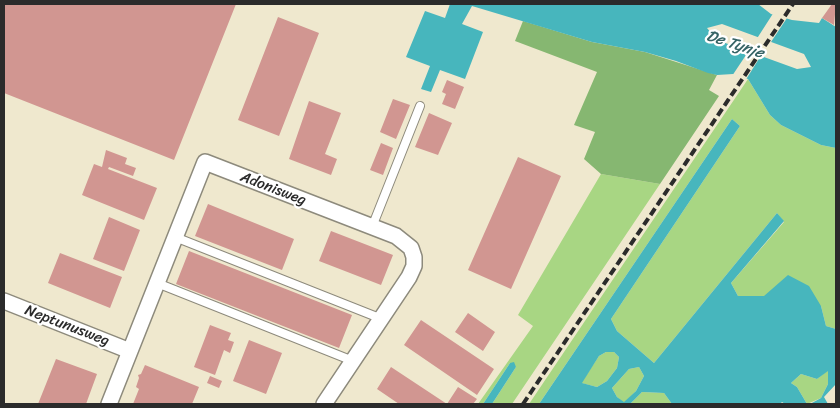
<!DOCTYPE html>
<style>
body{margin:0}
#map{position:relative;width:840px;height:408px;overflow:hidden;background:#efe8ce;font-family:Sriracha,sans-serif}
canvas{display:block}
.frame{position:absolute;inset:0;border:5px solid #2b2b2b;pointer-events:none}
</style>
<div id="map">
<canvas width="840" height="408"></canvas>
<div class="frame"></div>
</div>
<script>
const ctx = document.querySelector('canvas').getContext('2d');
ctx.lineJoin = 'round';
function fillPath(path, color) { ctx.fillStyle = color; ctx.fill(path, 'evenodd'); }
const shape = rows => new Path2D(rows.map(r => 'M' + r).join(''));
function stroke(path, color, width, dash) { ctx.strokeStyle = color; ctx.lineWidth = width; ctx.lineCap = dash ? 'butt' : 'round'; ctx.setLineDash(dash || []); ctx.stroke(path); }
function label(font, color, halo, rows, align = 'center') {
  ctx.font = font + ' Sriracha,sans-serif'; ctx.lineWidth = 4.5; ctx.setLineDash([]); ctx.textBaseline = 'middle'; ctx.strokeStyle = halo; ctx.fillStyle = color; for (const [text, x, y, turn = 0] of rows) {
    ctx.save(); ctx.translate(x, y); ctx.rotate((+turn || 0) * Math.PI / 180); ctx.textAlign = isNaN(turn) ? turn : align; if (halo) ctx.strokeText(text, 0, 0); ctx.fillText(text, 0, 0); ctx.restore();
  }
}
const green = shape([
 [748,79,770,115,781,125,821,145,836,148,836,329,826,326,821,306,764,296,738,296,731,283,784,222,777,213,654,363,617,331,611,319,740,126,732,119,539,404,529,404],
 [601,174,660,184,512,404,492,404,516,367,510,363,483,404,478,404,533,326,518,315],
 [606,352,614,352,619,357,617,368,607,381,597,387,581,383,599,356],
 [639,367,644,376,636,391,624,403,617,397,612,388,629,369],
 [828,370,828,384,821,398,807,404,797,387,791,383,801,374,817,379],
 [642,392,664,393,672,404,630,404]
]);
const forest = shape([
 [523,21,592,42,645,52,717,75,709,90,719,96,660,184,601,174,584,159,595,132,574,125,597,72,515,41]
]);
const water = shape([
 [450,4,758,4,771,14,792,20,819,23,822,18,836,27,836,148,821,145,781,125,770,115,748,79,733,74,717,75,708,73,676,61,645,52,592,42,472,6,462,24,483,32,465,79,440,70,431,92,421,89,430,66,406,57,425,11,445,18],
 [722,24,804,54,811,67,797,69,717,40,707,28],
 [732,119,740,126,611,319,617,331,654,363,777,213,784,221,731,283,738,296,764,296,788,275,809,286,821,306,826,326,836,329,836,384,824,397,828,404,810,404,821,398,828,384,828,371,817,379,801,374,791,383,797,387,807,404,785,404,782,402,780,404,672,404,664,393,642,392,630,404,539,404],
 [606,352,614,352,619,357,617,368,607,381,597,387,582,383,599,356],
 [639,367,644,376,636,391,624,402,617,397,612,388,629,369],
 [514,362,516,367,492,404,483,404,510,363]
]);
const pier = shape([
 [774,12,787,18,769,45,756,40],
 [750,49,762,54,745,81,732,76]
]);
const building = shape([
 [4,4,236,4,174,160,4,93],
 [832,4,836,4,834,25,822,18],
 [278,17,319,33,279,136,238,120],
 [447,80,464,87,455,109,442,104,446,94,442,92],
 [393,99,410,105,396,139,380,132],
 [309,101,341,113,325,154,337,159,331,175,289,159],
 [429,113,452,123,438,155,415,147],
 [381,143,393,148,383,175,370,170],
 [106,150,127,158,125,164,136,168,133,176,109,167,108,169,157,188,144,220,82,195,94,164,102,167],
 [518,157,561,176,511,289,468,270],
 [208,204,294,239,282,270,195,236],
 [109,217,140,230,124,271,93,259],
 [331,231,393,255,381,285,319,261],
 [189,251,352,315,339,348,176,284],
 [60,253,122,277,110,308,48,283],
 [468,313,495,332,483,351,455,332],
 [421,320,494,369,477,395,404,345],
 [210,325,231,333,228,340,234,342,230,353,224,350,215,375,194,367],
 [249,340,282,353,266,394,233,381],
 [56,359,97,374,86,404,38,404],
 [145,365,199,387,192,404,133,404,139,389,136,387,139,378,138,375,141,374],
 [391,367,447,404,399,404,377,389],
 [210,376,222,381,219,388,207,383],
 [458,387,477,399,473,404,447,404]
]);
const service = shape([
 [372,227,420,106],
 [175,237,382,319],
 [157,283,353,361]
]);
const minor = shape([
 [4,301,130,351],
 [109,404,205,162,396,236,411,248,414,257,414,266,409,277,324,404]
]);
const rail = shape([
 [523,404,793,4]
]);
const streetNames = [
 ["Adonisweg",273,189,21],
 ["Neptunusweg",67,326,21]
];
const waterNames = [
 ["De Tynje",735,45,18]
];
fillPath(green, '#a8d683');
fillPath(forest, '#86b771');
fillPath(water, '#47b6bd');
fillPath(pier, '#efe8ce');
fillPath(building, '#d19691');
stroke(service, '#8d8a7c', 10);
stroke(minor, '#8d8a7c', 18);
stroke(service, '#fff', 8);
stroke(minor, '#fff', 15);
stroke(rail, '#2b2b2b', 4, [8, 4]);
label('15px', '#2b2b2b', '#fff', streetNames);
label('italic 16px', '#366365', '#fff', waterNames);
</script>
